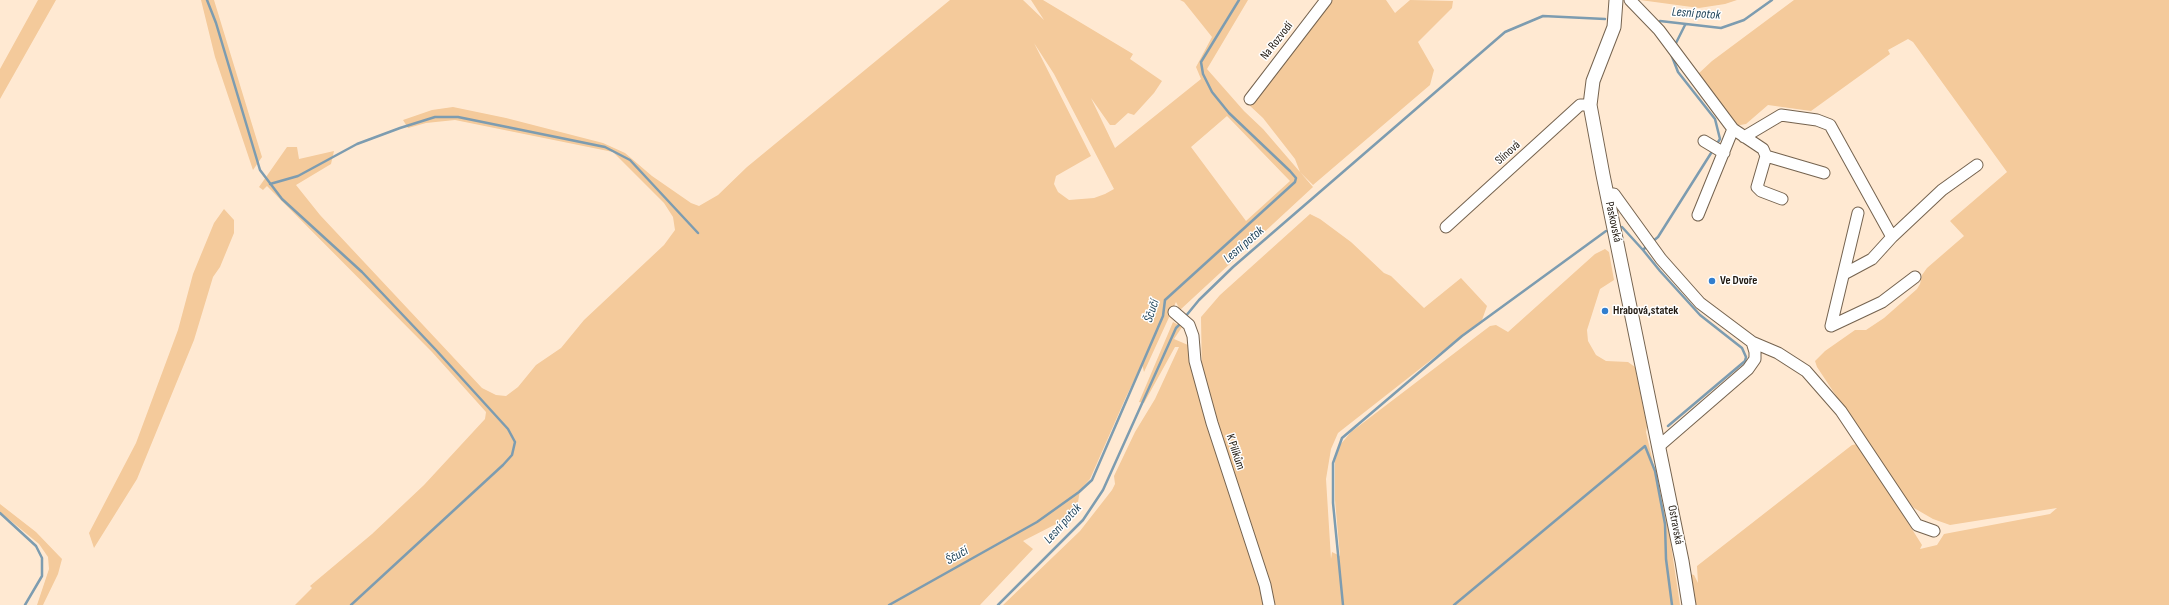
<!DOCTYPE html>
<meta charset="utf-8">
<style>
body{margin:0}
canvas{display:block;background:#ffe9d2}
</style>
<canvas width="2169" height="605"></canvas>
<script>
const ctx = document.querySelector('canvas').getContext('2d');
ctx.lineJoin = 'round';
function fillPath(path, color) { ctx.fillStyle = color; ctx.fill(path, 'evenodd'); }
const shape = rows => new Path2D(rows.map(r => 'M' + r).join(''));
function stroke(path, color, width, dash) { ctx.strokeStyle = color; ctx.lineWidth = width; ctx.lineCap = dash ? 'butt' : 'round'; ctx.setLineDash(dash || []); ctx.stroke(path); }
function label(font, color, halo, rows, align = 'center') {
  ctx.font = font + ' "Sofia Sans Condensed",sans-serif'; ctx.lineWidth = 3; ctx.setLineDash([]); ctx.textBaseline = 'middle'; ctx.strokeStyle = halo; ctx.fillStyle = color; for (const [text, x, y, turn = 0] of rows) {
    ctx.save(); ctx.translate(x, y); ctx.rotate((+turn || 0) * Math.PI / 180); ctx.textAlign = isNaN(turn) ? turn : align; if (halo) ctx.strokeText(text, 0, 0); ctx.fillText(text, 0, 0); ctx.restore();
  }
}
const green = shape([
 [38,0,56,0,0,99,0,69],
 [201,0,214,0,262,157,253,170,215,57],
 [950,0,1023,0,1044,20,1031,0,1043,0,1133,54,1130,59,1162,81,1154,93,1134,115,1128,113,1115,125,1110,125,1091,98,1115,148,1201,79,1196,67,1212,37,1184,2,1180,0,1248,0,1207,69,1244,111,1263,129,1300,172,1295,159,1263,118,1249,105,1329,0,1386,0,1395,13,1410,0,1453,1,1452,8,1418,42,1434,70,1430,85,1313,185,1300,172,1313,187,1180,310,1176,302,1144,372,1142,364,1126,397,1090,479,1080,490,1078,502,1060,522,1023,541,1033,549,980,605,295,605,312,588,310,586,372,534,424,485,485,419,486,412,432,352,267,186,263,190,259,187,287,147,297,147,299,159,334,151,331,164,296,185,320,215,482,388,496,395,506,396,518,387,536,365,561,348,584,320,664,245,675,230,673,217,664,203,613,152,455,120,426,123,408,128,403,120,432,110,453,107,506,118,603,143,625,153,652,176,691,203,699,206,718,195,747,167],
 [1034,43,1054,74,1114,189,1105,194,1094,198,1069,200,1058,192,1054,184,1056,176,1091,156],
 [1227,116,1290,181,1246,221,1191,147],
 [1640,0,1737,0,1725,4,1699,8],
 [1794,0,2169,0,2169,605,1695,605,1690,574,1694,575,1698,583,1697,566,1852,445,1858,444,1922,545,1920,549,1937,545,1944,534,2050,514,2057,508,1950,525,1933,519,1914,508,1902,495,1817,367,1815,361,1825,351,1855,330,1866,330,1884,318,1917,289,1920,284,1922,275,1927,268,1964,236,1950,221,2007,172,1913,42,1908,39,1888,50,1890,54,1811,111,1768,105,1746,124,1735,126,1697,75,1712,61],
 [224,209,234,220,234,233,220,267,213,277,194,340,137,479,94,548,89,533,136,443,178,330,193,274,214,223],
 [1310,214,1320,219,1351,242,1384,273,1391,276,1424,308,1461,278,1487,306,1482,320,1338,433,1331,449,1326,479,1331,559,1332,552,1340,556,1335,500,1335,461,1340,445,1351,432,1490,326,1496,325,1508,332,1595,254,1605,249,1609,252,1614,280,1600,289,1587,330,1588,341,1596,355,1606,361,1628,362,1635,367,1647,426,1646,432,1669,532,1680,605,1273,605,1202,380,1201,317,1220,295],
 [1173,322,1182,327,1174,339,1188,345,1197,391,1262,584,1266,605,1003,605,1080,531,1112,490,1115,484,1114,476,1135,432,1155,399,1179,347,1175,347,1144,403,1139,402],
 [0,504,36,532,62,559,58,574,43,605,37,605,49,569,48,557,39,544,0,512]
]);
const stream = shape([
 [207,0,216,23,260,170,282,199,362,272,436,350,508,429,515,442,512,455,503,465,351,605],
 [1660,21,1721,28,1744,20,1772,0],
 [1676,43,1685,25],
 [1671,54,1678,72,1715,119,1720,139,1716,145],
 [270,184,298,176,357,144,400,128,435,117,458,117,605,147,630,160,698,233],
 [1622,227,1643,250],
 [1652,242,1658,237,1713,150],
 [1648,245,1643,250,1660,271,1700,315,1742,348,1746,357,1745,361,1668,426],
 [1185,317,1199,300,1233,267,1505,32,1543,16,1605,19],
 [0,513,36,546,42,558,42,576,25,605],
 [889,605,1037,522,1079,492,1092,480,1163,316,1165,300,1295,182,1296,178,1290,171,1229,113,1212,92,1203,74,1201,62,1239,0],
 [998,605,1083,520,1103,490,1176,328,1181,323],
 [1343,605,1333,503,1333,463,1342,438,1462,336,1606,231],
 [1454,605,1645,446,1655,471,1665,524,1666,559,1672,605]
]);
const minor = shape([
 [1630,0,1659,30,1733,129,1763,149,1766,156,1824,173],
 [1250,99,1326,0],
 [1744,137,1781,115,1817,120,1830,125,1892,237],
 [1704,141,1724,153],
 [1766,156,1757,187,1761,191,1782,199],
 [1607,194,1614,194,1661,259,1700,303,1752,342,1755,352,1755,359,1748,369,1659,446],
 [1858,213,1831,326,1882,302,1915,277],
 [1698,215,1733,129],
 [1446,227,1580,105,1590,105],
 [1844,274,1872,259,1892,237,1942,190,1977,165],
 [1174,312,1189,325,1193,336,1195,361,1212,423,1265,585,1269,605],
 [1752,342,1778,353,1806,371,1841,411,1917,525,1934,531]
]);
const tertiary = shape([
 [1616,0,1614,27,1593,81,1590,105,1603,175,1682,561,1689,605]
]);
const markers = [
 [1712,281,4,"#317ece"],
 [1605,311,4,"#317ece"]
];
const streetNames = [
 ["Na Rozvodí",1277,41,-52],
 ["Slínová",1508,153,-42],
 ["Paskovská",1613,222,78],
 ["K Pilíkům",1235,452,72],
 ["Ostravská",1675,525,79]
];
const poiNames = [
 ["Ve Dvoře",1720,281],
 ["Hrabová,statek",1613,311]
];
const waterNames = [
 ["Lesní potok",1696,14,4],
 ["Lesní potok",1244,245,-41],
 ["Ščučí",1152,311,-72],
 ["Lesní potok",1063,524,-48],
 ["Ščučí",957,556,-29]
];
fillPath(green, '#f4ca9b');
stroke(stream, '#7d9cb0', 2.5);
stroke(minor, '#75634f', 13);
stroke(tertiary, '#75634f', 15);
stroke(minor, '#fff', 11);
stroke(tertiary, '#fff', 13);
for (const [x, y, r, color] of markers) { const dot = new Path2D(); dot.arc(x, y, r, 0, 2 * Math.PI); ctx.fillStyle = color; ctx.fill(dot); stroke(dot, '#fff', 1.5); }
label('12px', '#211a12', '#fff', streetNames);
label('bold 12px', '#211a12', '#fff', poiNames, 'left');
label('italic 13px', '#21455b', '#fff', waterNames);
</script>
